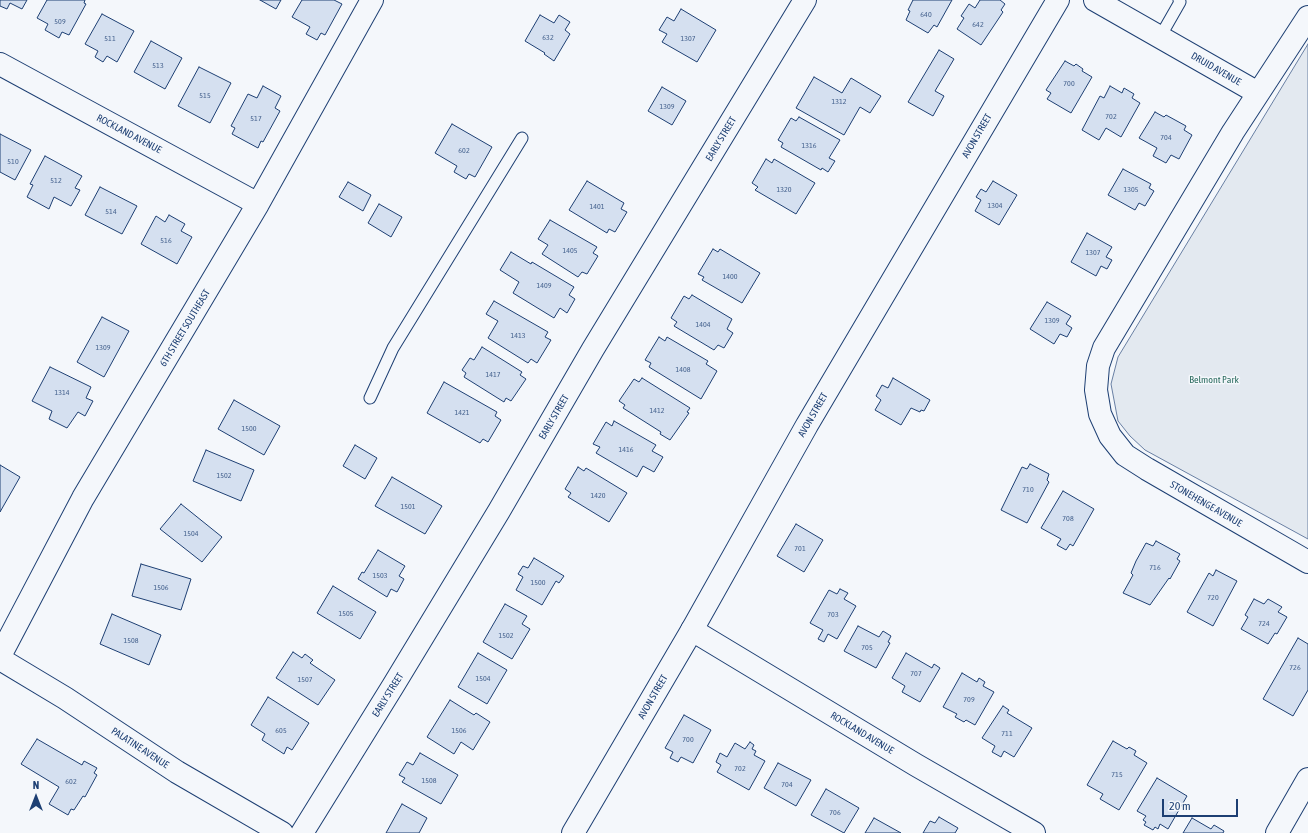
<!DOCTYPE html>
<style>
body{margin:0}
#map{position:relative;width:1308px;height:833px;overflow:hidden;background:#f4f7fb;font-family:"Asap Condensed",sans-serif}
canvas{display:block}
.north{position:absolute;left:16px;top:777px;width:40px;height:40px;-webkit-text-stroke:3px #f4f7fb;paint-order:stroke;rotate:0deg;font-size:11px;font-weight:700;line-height:16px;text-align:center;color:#1d3f73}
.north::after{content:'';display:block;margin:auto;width:14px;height:18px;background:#1d3f73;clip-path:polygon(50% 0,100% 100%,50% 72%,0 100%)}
.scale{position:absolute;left:1162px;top:799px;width:76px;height:18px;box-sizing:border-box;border:2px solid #1d3f73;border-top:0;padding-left:5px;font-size:12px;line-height:14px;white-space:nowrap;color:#1d3f73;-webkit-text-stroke:3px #f4f7fb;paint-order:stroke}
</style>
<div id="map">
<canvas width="1308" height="833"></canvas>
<div class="north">N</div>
<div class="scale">20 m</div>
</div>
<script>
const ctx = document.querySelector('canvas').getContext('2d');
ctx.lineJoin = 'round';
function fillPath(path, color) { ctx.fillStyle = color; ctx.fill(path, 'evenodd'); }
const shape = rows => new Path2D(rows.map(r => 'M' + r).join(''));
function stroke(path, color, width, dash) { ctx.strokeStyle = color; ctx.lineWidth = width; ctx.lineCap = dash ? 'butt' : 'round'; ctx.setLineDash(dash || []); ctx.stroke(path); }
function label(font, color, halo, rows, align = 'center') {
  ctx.font = font + ' "Asap Condensed",sans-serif'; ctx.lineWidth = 3; ctx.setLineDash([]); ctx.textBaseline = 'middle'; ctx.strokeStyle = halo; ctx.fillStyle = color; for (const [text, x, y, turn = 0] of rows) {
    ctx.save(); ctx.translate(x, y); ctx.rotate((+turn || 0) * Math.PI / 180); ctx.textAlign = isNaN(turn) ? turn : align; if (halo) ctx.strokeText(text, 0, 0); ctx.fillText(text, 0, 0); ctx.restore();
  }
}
const green = shape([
 [1308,44,1308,539,1145,450,1130,436,1118,421,1111,384,1118,357,1308,44]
]);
const building = shape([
 [0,0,27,0,22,9,10,3,7,9,0,6,0,0],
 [47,0,85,0,84,3,86,4,69,35,62,32,59,38,45,30,48,24,37,18,47,0],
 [260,0,281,0,276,9,260,0],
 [302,0,334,0,342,4,325,35,321,33,317,40,306,34,310,27,292,17,302,0],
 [913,0,952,0,937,27,934,25,928,33,906,20,910,11,908,10,913,0],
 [980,0,1000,0,1005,4,1001,10,1003,12,981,45,957,29,964,18,961,16,969,4,975,8,980,0],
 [681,9,716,30,697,62,662,42,667,34,659,30,667,17,674,21,681,9],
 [102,14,134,31,117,62,107,56,103,62,95,57,98,51,85,44,102,14],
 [540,15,554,23,559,15,570,22,565,30,570,34,554,61,544,54,545,53,525,41,540,15],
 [151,41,182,58,165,89,134,72,151,41],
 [939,50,954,59,935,91,944,96,933,116,908,102,939,50],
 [1065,61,1074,66,1076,64,1083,69,1082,71,1092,77,1071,113,1047,99,1051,93,1046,90,1065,61],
 [199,67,231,83,210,123,178,106,199,67],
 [814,77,842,93,851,78,881,96,870,113,860,107,844,135,796,108,814,77],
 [263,86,281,96,275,108,280,111,263,142,261,141,258,148,232,134,235,128,231,126,248,94,257,98,263,86],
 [1110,86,1122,93,1124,88,1134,94,1132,98,1140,103,1121,137,1106,128,1099,140,1082,130,1100,96,1104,98,1110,86],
 [662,87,686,101,672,125,648,111,662,87],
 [1155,112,1164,117,1166,115,1186,126,1184,130,1192,135,1179,159,1171,155,1166,163,1153,156,1157,148,1139,138,1155,112],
 [799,117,840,140,829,158,835,161,828,172,822,168,821,170,781,147,783,143,778,140,791,118,796,121,799,117],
 [452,124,492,147,475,177,469,174,466,179,454,172,457,166,435,153,452,124],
 [0,134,31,150,15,180,0,172,0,134],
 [45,156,82,176,75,188,80,190,71,206,54,197,49,209,27,197,33,185,30,184,45,156],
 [766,159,772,163,774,159,815,183,796,214,755,190,758,187,752,183,766,159],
 [1123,169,1151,184,1149,188,1154,191,1145,206,1139,203,1135,210,1108,195,1123,169],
 [587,181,624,203,621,209,627,212,615,232,609,229,607,233,569,210,587,181],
 [993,181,1017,195,999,225,975,211,981,200,976,197,981,189,986,192,993,181],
 [348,182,371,195,363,211,339,197,348,182],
 [100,187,137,206,122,234,85,215,100,187],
 [379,204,402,217,391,237,368,223,379,204],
 [169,215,185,224,181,231,192,237,177,264,141,244,156,216,165,222,169,215],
 [550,220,597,247,593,253,598,256,587,274,582,272,578,277,542,254,548,245,538,239,550,220],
 [1087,233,1112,247,1106,257,1112,260,1107,269,1101,266,1096,276,1071,262,1087,233],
 [713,249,718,252,720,249,760,273,742,303,702,280,704,277,698,274,713,249],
 [511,252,531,264,532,262,574,287,569,295,575,299,567,313,560,308,554,318,513,293,519,282,500,270,511,252],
 [692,295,732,319,727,329,733,333,724,348,718,345,714,350,674,326,677,322,671,318,684,296,689,299,692,295],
 [494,301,548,332,545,337,551,340,537,363,531,359,528,363,488,338,498,321,486,314,494,301],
 [1047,302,1071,316,1066,324,1072,328,1067,337,1060,334,1054,344,1030,329,1047,302],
 [102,317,129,331,104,377,77,362,102,317],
 [659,337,665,341,667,337,708,361,706,364,717,371,701,399,649,367,651,363,645,360,659,337],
 [482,347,522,372,520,375,526,379,511,401,506,398,504,402,464,377,466,373,462,370,470,358,474,360,482,347],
 [50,367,91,387,86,398,93,401,85,416,78,412,67,428,49,419,52,411,32,401,50,367],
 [642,378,690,408,687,412,689,413,670,440,660,434,661,432,623,408,625,405,619,401,634,379,639,382,642,378],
 [893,378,930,400,924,411,921,410,920,412,911,408,901,425,875,410,881,400,876,396,882,385,888,388,893,378],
 [444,382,497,412,495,416,501,420,488,442,483,439,480,443,427,413,444,382],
 [234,400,280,426,264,455,218,429,234,400],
 [614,421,656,445,652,451,663,457,654,472,643,466,637,477,596,453,600,447,593,444,606,422,612,426,614,421],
 [355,445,377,458,365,479,343,466,355,445],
 [206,450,254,470,241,501,193,481,206,450],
 [1030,464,1049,474,1047,480,1049,482,1027,523,1001,510,1022,467,1027,469,1030,464],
 [0,465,20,477,0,512,0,465],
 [578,467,584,471,586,468,627,493,609,522,568,497,571,493,565,489,578,467],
 [392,477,442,506,425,534,375,506,392,477],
 [1063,491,1094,509,1073,546,1070,544,1066,550,1057,545,1061,539,1041,528,1063,491],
 [181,504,222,537,202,562,160,529,181,504],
 [796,524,823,540,804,572,777,556,796,524],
 [1156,541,1180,554,1177,559,1180,561,1170,579,1169,578,1150,605,1123,593,1133,575,1131,573,1136,561,1146,543,1153,546,1156,541],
 [378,550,405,566,399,576,404,579,397,592,391,589,387,597,358,579,362,572,364,573,378,550],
 [534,558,564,576,559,583,556,581,542,605,516,590,523,577,518,574,523,566,528,568,534,558],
 [141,564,191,579,181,610,132,596,141,564],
 [1216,570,1237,581,1213,626,1187,612,1209,573,1213,576,1216,570],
 [333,586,376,612,360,639,317,613,333,586],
 [840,589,848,593,844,599,856,606,837,639,828,634,824,642,818,639,823,630,810,623,829,590,837,594,840,589],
 [1254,599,1264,604,1268,599,1282,607,1278,612,1287,617,1277,634,1275,633,1268,644,1241,629,1248,617,1245,615,1254,599],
 [505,604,527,616,522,624,530,629,512,659,483,642,505,604],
 [112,614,161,635,149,665,100,644,112,614],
 [858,626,879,637,883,631,891,636,888,642,890,643,876,668,844,651,858,626],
 [1298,638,1308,644,1308,690,1293,716,1263,699,1298,638],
 [293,652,302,658,305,654,313,660,310,663,335,680,318,705,276,678,293,652],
 [478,653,507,670,487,704,458,687,478,653],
 [906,653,932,668,934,664,940,668,920,702,902,692,905,686,892,678,906,653],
 [962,673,977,682,979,678,985,682,983,686,994,692,975,725,966,720,964,722,955,717,957,714,943,707,962,673],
 [268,697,309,723,292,750,287,747,284,754,262,740,265,734,251,725,268,697],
 [450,700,474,715,476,713,490,722,473,750,461,742,454,754,427,737,450,700],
 [1003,706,1009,710,1007,713,1032,728,1014,757,1004,751,1001,757,992,752,995,746,982,738,1003,706],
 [684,715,711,730,693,763,681,757,678,762,670,758,673,752,665,748,684,715],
 [37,739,82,765,84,761,97,768,94,773,97,775,85,797,83,796,74,810,71,809,68,815,49,804,59,787,21,764,37,739],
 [1113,741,1127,749,1129,747,1136,751,1134,755,1147,763,1119,810,1100,799,1103,794,1087,785,1113,741],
 [750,742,754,745,752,749,756,751,754,755,765,761,749,790,717,772,721,765,716,762,720,753,727,757,735,743,745,749,750,742],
 [420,753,458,775,441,804,402,782,405,778,399,775,407,762,413,765,420,753],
 [778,763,811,780,796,806,764,788,778,763],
 [1157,778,1187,796,1168,829,1160,824,1158,829,1155,827,1153,830,1144,825,1146,822,1143,820,1146,816,1137,811,1157,778],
 [826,789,859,808,844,833,811,815,826,789],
 [402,804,427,818,419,833,386,833,402,804],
 [939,817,958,828,955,833,923,833,930,821,935,823,939,817],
 [874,818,901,833,865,833,874,818],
 [1192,818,1211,829,1214,825,1224,831,1223,833,1183,833,1192,818]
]);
const lane = shape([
 [1160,37,1180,2,1179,0],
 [370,398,393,348,522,138]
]);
const street = shape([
 [1095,0,1258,93],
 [1308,17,1233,132,1104,348,1098,366,1096,390,1100,414,1110,436,1125,455,1147,469,1308,562],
 [0,64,258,204],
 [692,630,916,765,1034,833],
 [0,656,83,498,258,204,372,0],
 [0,659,65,698,177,772,282,833],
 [302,833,393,686,499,511,593,349,805,0],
 [1277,833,1308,779]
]);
const secondary = shape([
 [573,833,692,630,807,425,1058,0]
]);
const numberNames = [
 ["640",926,14],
 ["509",60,21],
 ["642",978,24],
 ["632",548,37],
 ["511",110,38],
 ["1307",688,38],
 ["513",158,65],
 ["700",1069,83],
 ["515",205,95],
 ["1312",839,101],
 ["1309",667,106],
 ["702",1111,116],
 ["517",256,118],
 ["704",1166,137],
 ["1316",809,145],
 ["602",464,150],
 ["510",13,161],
 ["512",56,180],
 ["1320",784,189],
 ["1305",1131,189],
 ["1304",995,205],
 ["1401",597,206],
 ["514",111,211],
 ["516",166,240],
 ["1405",570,250],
 ["1307",1093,252],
 ["1400",730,276],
 ["1409",544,285],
 ["1309",1052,320],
 ["1404",703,324],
 ["1413",518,335],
 ["1309",103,347],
 ["1408",683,369],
 ["1417",493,374],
 ["1314",62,392],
 ["1412",657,410],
 ["1421",462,412],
 ["1500",249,428],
 ["1416",626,449],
 ["1502",224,475],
 ["710",1028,489],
 ["1420",598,495],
 ["1501",408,506],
 ["708",1068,518],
 ["1504",191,533],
 ["701",800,548],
 ["716",1155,567],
 ["1503",380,575],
 ["1500",538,582],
 ["1506",161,587],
 ["720",1213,597],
 ["1505",346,613],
 ["703",833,614],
 ["724",1264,623],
 ["1502",506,635],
 ["1508",131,640],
 ["705",867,647],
 ["726",1295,667],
 ["707",916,673],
 ["1504",483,678],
 ["1507",305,679],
 ["709",969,699],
 ["605",281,730],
 ["1506",459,730],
 ["711",1007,733],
 ["700",688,739],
 ["702",740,768],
 ["715",1117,774],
 ["1508",429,780],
 ["602",71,781],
 ["704",787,784],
 ["706",835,812]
];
const streetNames = [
 ["DRUID AVENUE",1216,69,30],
 ["ROCKLAND AVENUE",129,134,28],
 ["AVON STREET",977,136,-60],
 ["EARLY STREET",721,139,-59],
 ["6TH STREET SOUTHEAST",185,328,-59],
 ["AVON STREET",813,415,-60],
 ["EARLY STREET",554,417,-60],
 ["STONEHENGE AVENUE",1206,504,30],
 ["EARLY STREET",388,695,-58],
 ["AVON STREET",653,697,-60],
 ["ROCKLAND AVENUE",862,733,31],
 ["PALATINE AVENUE",140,748,33]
];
const parkNames = [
 ["Belmont Park",1214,380]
];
fillPath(green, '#e3e9f0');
stroke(green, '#687fa3', 1);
fillPath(building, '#d5e0f0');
stroke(building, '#1d3f73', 1);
stroke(lane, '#1d3f73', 13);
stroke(street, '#1d3f73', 24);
stroke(secondary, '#1d3f73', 24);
stroke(lane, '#f4f7fb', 11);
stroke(street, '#f4f7fb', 22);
stroke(secondary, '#f4f7fb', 22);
label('8px', '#4b6792', null, numberNames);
label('10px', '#1d3f73', '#f4f7fb', streetNames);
label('10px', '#2c6c60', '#f4f7fb', parkNames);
</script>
